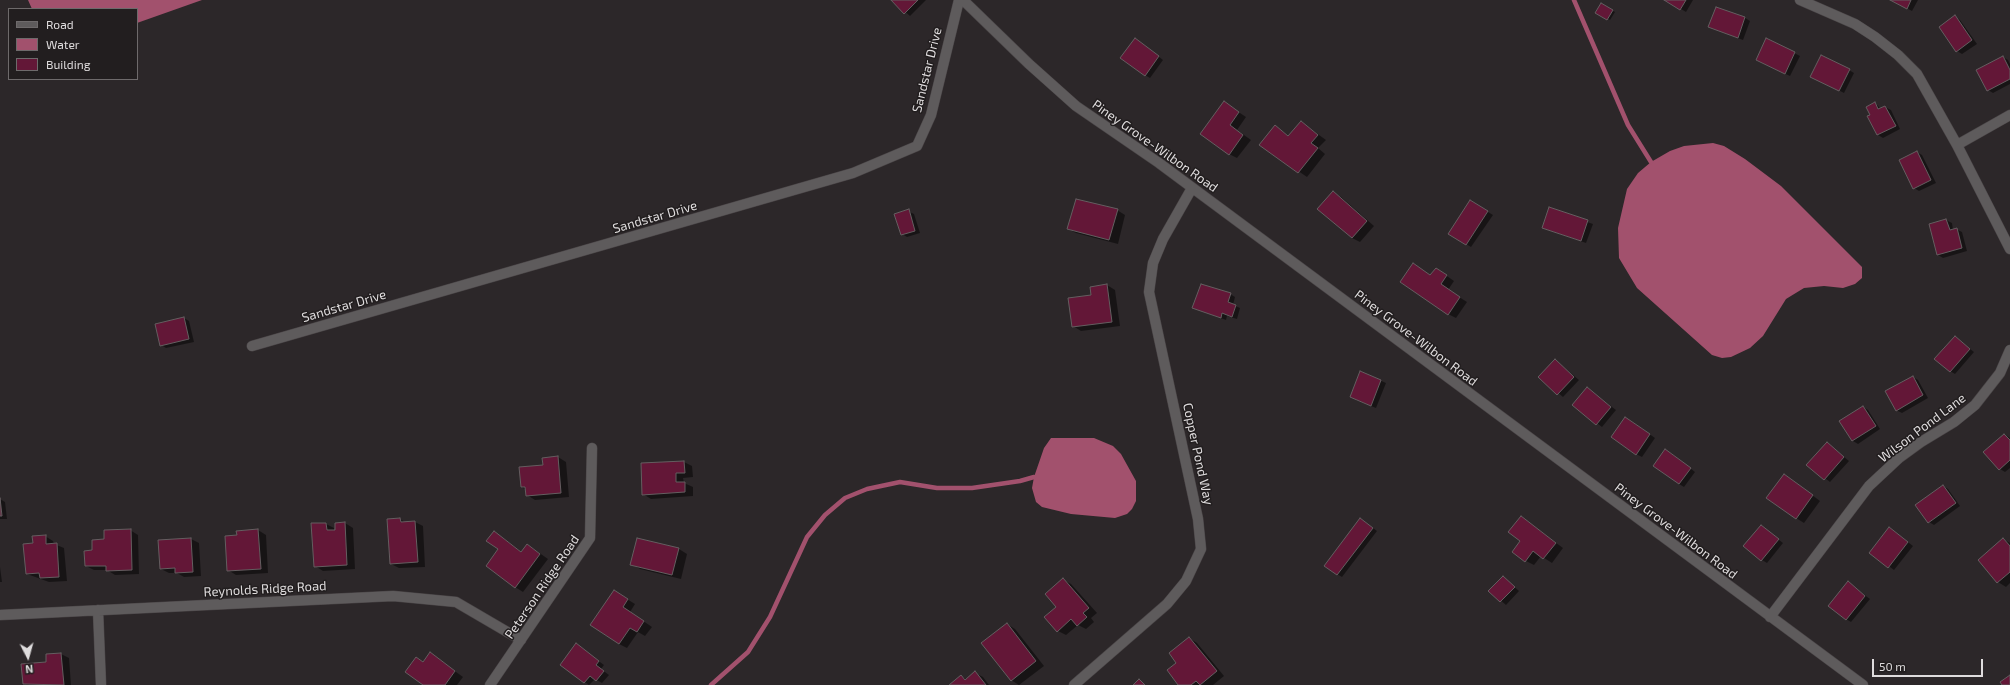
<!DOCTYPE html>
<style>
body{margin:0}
#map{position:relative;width:2010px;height:685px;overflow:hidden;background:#2c2729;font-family:"Exo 2",sans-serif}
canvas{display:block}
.legend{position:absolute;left:8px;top:8px;width:130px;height:72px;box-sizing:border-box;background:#221e1f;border:1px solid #6e6a6b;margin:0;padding:5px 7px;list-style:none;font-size:12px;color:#dfdcdd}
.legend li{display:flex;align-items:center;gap:8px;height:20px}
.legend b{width:20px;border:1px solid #6e6a6b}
.north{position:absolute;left:8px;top:637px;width:40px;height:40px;-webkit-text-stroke:3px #221e1f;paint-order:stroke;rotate:174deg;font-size:11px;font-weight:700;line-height:16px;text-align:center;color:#dfdcdd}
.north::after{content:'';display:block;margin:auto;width:14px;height:18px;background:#dfdcdd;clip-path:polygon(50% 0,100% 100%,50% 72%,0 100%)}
.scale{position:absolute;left:1872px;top:659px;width:111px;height:18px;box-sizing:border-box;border:2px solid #dfdcdd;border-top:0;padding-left:5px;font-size:12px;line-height:14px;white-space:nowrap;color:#dfdcdd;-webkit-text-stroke:3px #221e1f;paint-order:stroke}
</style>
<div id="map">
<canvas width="2010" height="685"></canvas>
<ul class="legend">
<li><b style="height:5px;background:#5e5b5c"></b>Road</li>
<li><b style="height:11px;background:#a2516d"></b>Water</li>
<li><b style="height:11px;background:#631737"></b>Building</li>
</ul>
<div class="north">N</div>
<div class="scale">50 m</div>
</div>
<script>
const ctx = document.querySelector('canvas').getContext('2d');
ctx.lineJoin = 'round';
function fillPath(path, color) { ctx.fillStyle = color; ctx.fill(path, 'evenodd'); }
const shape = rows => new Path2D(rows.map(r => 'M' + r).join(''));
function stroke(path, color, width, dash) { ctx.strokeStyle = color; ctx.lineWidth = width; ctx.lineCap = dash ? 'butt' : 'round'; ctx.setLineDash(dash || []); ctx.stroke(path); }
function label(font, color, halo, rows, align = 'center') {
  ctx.font = font + ' "Exo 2",sans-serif'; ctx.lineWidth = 3; ctx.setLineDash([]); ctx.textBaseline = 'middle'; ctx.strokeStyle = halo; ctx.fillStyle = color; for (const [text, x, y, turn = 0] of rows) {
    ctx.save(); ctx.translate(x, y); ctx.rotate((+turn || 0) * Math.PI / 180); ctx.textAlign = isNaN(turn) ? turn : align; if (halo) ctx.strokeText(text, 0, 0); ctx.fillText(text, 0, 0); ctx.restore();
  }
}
const water = shape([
 [28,0,202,0,137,23,137,9,32,9],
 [1713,143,1724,146,1745,159,1781,186,1862,267,1862,278,1855,284,1843,288,1824,286,1804,288,1786,299,1763,336,1750,348,1731,357,1722,358,1712,355,1637,288,1619,258,1618,228,1627,189,1638,173,1651,162,1670,151,1684,146],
 [1051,438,1094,438,1113,446,1121,454,1136,481,1136,501,1132,509,1127,514,1115,518,1071,514,1042,507,1036,502,1032,488,1034,477,1044,448]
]);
const shadow = shape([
 [892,0,926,0,910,16],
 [1666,0,1693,0,1686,12],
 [1891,0,1918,0,1912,11],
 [1601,4,1615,12,1610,20,1596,12],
 [1955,16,1960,20,1977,44,1962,54,1957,51],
 [1745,18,1750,21,1743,40,1709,27],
 [1767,39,1800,56,1790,76,1762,63],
 [1140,42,1163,60,1150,78,1145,75],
 [2003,57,2008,60,2010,64,2010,84,1993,93,1988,90],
 [1849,70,1854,73,1844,93,1817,79],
 [1225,103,1246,117,1237,130,1251,140,1237,158,1229,154],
 [1875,103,1881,109,1885,107,1891,110,1900,129,1883,138,1878,135,1871,115],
 [1301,122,1326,140,1318,148,1325,154,1307,177,1260,145,1275,126,1289,136],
 [1917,152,1922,155,1936,183,1919,191,1914,188],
 [1333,192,1341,197,1374,226,1360,242,1352,238],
 [1475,204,1493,215,1471,247,1466,244],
 [1550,209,1593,224,1586,243,1543,228],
 [1117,210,1125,215,1118,244,1076,233,1068,229],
 [908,211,914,214,920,233,907,237,902,234],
 [1946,220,1952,223,1953,230,1956,229,1962,232,1967,251,1943,258,1938,255,1930,224],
 [1444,274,1454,281,1448,290,1467,302,1456,318,1448,314,1431,276],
 [1107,285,1115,290,1120,326,1081,331,1073,326,1093,296],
 [1230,294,1235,297,1233,305,1240,308,1237,319,1227,316,1226,320,1194,308],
 [184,318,189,321,194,342,166,348,161,345],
 [1955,337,1974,352,1955,374,1950,371],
 [1555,360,1579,380,1563,397,1539,377],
 [1361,372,1386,383,1376,408,1356,400],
 [1913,377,1918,380,1928,398,1902,413,1896,410],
 [1587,388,1616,410,1602,427,1573,405],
 [1863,407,1868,410,1880,429,1858,444,1853,441,1841,422],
 [1631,421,1655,438,1642,457,1636,454],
 [2005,435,2010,438,2010,468,2005,472,2000,469],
 [1827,443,1849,461,1830,482,1808,465],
 [1671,453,1695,472,1684,487,1679,484],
 [558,457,566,462,569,497,535,500,527,495,527,490,521,487,544,466],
 [684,462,692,466,693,477,683,478,684,483,693,487,693,496,651,499,643,494],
 [1792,480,1820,501,1804,523,1796,518],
 [1943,486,1948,489,1960,506,1934,525,1929,522],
 [0,499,5,502,7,519,0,519],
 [1521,517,1563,548,1552,563,1541,556,1534,565,1526,561,1521,541],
 [400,519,405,522,415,522,423,526,425,567,399,568,391,564],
 [1365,522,1377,531,1342,577,1337,574],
 [345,523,353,528,355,569,323,571,315,566,326,524,334,528,334,531],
 [1761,526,1783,543,1767,563,1762,560],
 [130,530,138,535,139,574,115,575,107,570,94,570,86,566,93,551,105,540],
 [258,530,266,535,268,573,236,575,228,570,238,536],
 [1895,532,1913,546,1894,570,1871,553],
 [45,536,53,541,54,544,64,548,67,581,49,582,27,574,34,544],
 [502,537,522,552,528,545,548,559,523,592,515,587,500,549],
 [191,539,199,543,201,576,184,577,177,573,169,573,161,569],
 [638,539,679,549,687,554,681,579,640,569,632,564],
 [2003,539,2010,543,2010,583,2006,587,1998,582],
 [0,567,2,582,0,582],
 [1503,577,1519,591,1506,605,1490,591],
 [1063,580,1071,584,1097,613,1091,618,1094,622,1086,629,1078,625,1066,635,1058,631,1057,607],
 [1848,583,1870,599,1851,622,1846,619],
 [622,596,635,604,630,612,652,627,645,636,638,632,627,648,619,644],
 [1007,624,1015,629,1044,666,1019,685,1011,680],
 [1189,638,1197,643,1224,676,1213,685,1180,685,1178,663],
 [581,648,604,665,601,669,609,675,602,683,595,679,589,685,561,665],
 [430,653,463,677,457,685,424,685,417,658,423,662],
 [61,654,69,658,71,685,27,685,24,683,47,663,47,655],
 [975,673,983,677,989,685,950,685,961,676,966,679]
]);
const stream = shape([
 [1574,0,1628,125,1651,162],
 [711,685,748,652,770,617,807,537,825,515,845,498,867,489,900,482,937,488,972,488,1020,481,1034,477]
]);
const building = shape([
 [891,0,918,0,904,14,891,0],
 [1664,0,1686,0,1680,10,1664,0],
 [1890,0,1911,0,1907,9,1890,0],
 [1601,3,1613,10,1607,20,1595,13,1601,3],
 [1716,7,1745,17,1738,38,1708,27,1716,7],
 [1955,15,1972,40,1956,52,1939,27,1955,15],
 [1135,38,1159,56,1145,76,1120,58,1135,38],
 [1766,38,1795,52,1785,74,1756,60,1766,38],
 [1821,55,1850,69,1839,91,1810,77,1821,55],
 [2003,56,2010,70,2010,79,1987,91,1976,70,2003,56],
 [1224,101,1239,112,1230,125,1243,135,1229,155,1200,134,1224,101],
 [1875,102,1878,109,1885,106,1896,126,1877,135,1867,116,1870,115,1866,107,1875,102],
 [1301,121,1318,135,1311,143,1318,148,1298,173,1259,145,1275,125,1288,136,1301,121],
 [1917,151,1931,180,1913,189,1899,160,1917,151],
 [1333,191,1367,221,1352,238,1317,209,1333,191],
 [1076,199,1118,209,1109,240,1067,229,1076,199],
 [1470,200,1488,211,1466,245,1448,234,1470,200],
 [1549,207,1588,220,1581,241,1542,228,1549,207],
 [909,209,915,231,901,235,894,214,909,209],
 [1946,219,1950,230,1957,228,1962,248,1937,255,1929,224,1946,219],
 [1413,263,1430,275,1436,268,1447,275,1441,284,1460,297,1448,315,1400,282,1413,263],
 [1107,284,1112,322,1072,327,1068,298,1091,295,1090,287,1107,284],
 [1201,284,1231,293,1228,302,1236,305,1232,317,1222,313,1221,318,1192,308,1201,284],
 [184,317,189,339,160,346,155,324,184,317],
 [1955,336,1970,349,1950,372,1934,359,1955,336],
 [1555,359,1574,377,1557,395,1538,377,1555,359],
 [1360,371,1381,380,1371,406,1350,397,1360,371],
 [1913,376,1923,395,1896,411,1885,391,1913,376],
 [1587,387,1611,407,1596,425,1572,405,1587,387],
 [1863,406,1876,426,1852,441,1839,421,1863,406],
 [1625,417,1650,434,1636,455,1611,437,1625,417],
 [2004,434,2010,440,2010,460,1999,470,1983,452,2004,434],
 [1827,442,1844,457,1824,480,1806,465,1827,442],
 [1665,449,1691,468,1679,484,1653,466,1665,449],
 [558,456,561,493,526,496,525,487,521,487,519,467,543,465,542,458,558,456],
 [684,461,685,473,676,473,676,482,685,482,685,492,642,495,641,463,684,461],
 [1784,474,1813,495,1796,519,1766,498,1784,474],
 [1943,485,1956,503,1928,523,1915,505,1943,485],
 [0,498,2,516,0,516,0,498],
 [1521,516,1556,543,1543,559,1533,551,1525,562,1512,552,1520,541,1508,532,1521,516],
 [400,518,401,522,415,521,418,562,390,564,387,519,400,518],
 [1360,518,1373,528,1337,575,1324,566,1360,518],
 [345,522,347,565,314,567,311,523,326,523,327,530,335,530,335,523,345,522],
 [1761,525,1779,539,1761,561,1743,546,1761,525],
 [1889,527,1908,542,1888,568,1869,553,1889,527],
 [131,529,132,570,106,571,106,566,85,566,84,551,92,550,92,540,104,539,104,530,131,529],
 [258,529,261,569,227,571,225,536,237,535,236,531,258,529],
 [494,531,521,552,527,544,540,554,515,588,486,566,498,549,486,541,494,531],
 [46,535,46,544,57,543,59,577,40,578,39,573,26,574,23,544,33,543,32,536,46,535],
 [191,538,193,572,175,573,175,568,160,569,158,540,191,538],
 [637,538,679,548,672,575,630,565,637,538],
 [2003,538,2010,546,2010,572,1997,583,1978,560,2003,538],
 [1503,576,1515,587,1500,602,1488,591,1503,576],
 [1063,578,1089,608,1083,613,1087,617,1077,626,1071,619,1057,632,1044,617,1056,607,1045,594,1063,578],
 [1848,581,1865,596,1846,620,1828,606,1848,581],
 [614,590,628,599,623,607,644,621,637,632,630,628,619,644,590,625,614,590],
 [1007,623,1036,661,1011,681,981,643,1007,623],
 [1189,637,1217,671,1200,685,1196,681,1191,685,1178,685,1167,670,1176,663,1169,653,1189,637],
 [576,643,599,661,596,665,604,671,596,681,590,676,584,683,560,665,576,643],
 [430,652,455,671,445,685,423,685,405,672,416,657,423,662,430,652],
 [61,653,64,685,23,684,21,664,46,662,46,654,61,653],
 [975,671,986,685,949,685,961,675,965,680,975,671],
 [2010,675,2010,685,2002,685,2000,682,2010,675],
 [1139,679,1145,685,1133,685,1139,679]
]);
const minor = shape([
 [963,0,1029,64,1076,106,1159,163,1863,685],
 [1800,0,1855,24,1875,37,1898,55,1917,74,1957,145,2010,249],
 [1957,145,2010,115],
 [252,346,853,173,917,146,931,115,959,0],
 [98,610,101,685],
 [0,615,393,596,456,602,521,640],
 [1770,617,1869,486,1899,458,1921,442,1954,422,1975,405,2000,373,2010,350],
 [490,685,590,538,592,448],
 [1074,685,1167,604,1186,581,1201,549,1198,519,1149,292,1153,263,1163,239,1192,188]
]);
const streetNames = [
 ["Sandstar Drive",927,70,-76],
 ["Piney Grove-Wilbon Road",1155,146,35],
 ["Sandstar Drive",655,217,-16],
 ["Sandstar Drive",344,306,-16],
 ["Piney Grove-Wilbon Road",1416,338,37],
 ["Wilson Pond Lane",1922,428,-37],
 ["Copper Pond Way",1198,454,78],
 ["Piney Grove-Wilbon Road",1676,531,37],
 ["Peterson Ridge Road",542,587,-56],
 ["Reynolds Ridge Road",265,589,-3]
];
fillPath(water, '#a2516d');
fillPath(shadow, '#0007');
stroke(stream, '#a2516d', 4.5);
fillPath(building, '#631737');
stroke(building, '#645e60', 1);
stroke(minor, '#494446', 11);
stroke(minor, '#5e5b5c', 10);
label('13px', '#dfdcdd', '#221e1f', streetNames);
</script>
